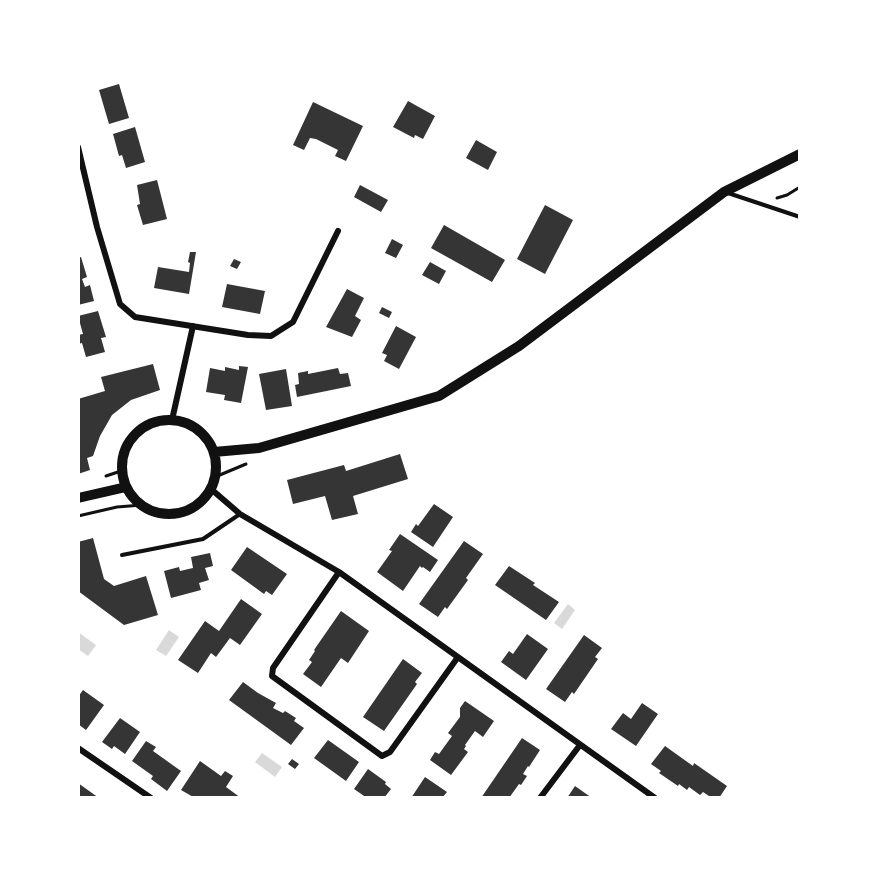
<!DOCTYPE html>
<style>
body{margin:0}
#map{position:relative;width:878px;height:876px;overflow:hidden;background:#fff;font-family:Karla,sans-serif}
canvas{display:block}
.frame{position:absolute;inset:0;border:80px solid #fff;pointer-events:none}
</style>
<div id="map">
<canvas width="878" height="876"></canvas>
<div class="frame"></div>
</div>
<script>
const ctx = document.querySelector('canvas').getContext('2d');
ctx.lineJoin = 'round';
function fillPath(path, color) { ctx.fillStyle = color; ctx.fill(path, 'evenodd'); }
const shape = rows => new Path2D(rows.map(r => 'M' + r).join(''));
function stroke(path, color, width, dash) { ctx.strokeStyle = color; ctx.lineWidth = width; ctx.lineCap = dash ? 'butt' : 'round'; ctx.setLineDash(dash || []); ctx.stroke(path); }
const water = shape([
 [568,604,575,610,562,629,554,623],
 [169,630,179,637,166,656,156,650],
 [78,632,96,645,88,656,78,649],
 [262,753,282,767,275,777,255,762]
]);
const building = shape([
 [119,84,129,118,109,124,99,90],
 [408,101,435,116,423,139,415,135,414,138,393,127],
 [313,102,363,126,346,161,335,156,338,150,316,139,310,138,304,150,293,145],
 [135,127,145,162,126,168,122,155,119,156,113,134],
 [476,140,497,152,488,170,466,158],
 [157,180,167,219,143,225,137,205,140,204,137,185],
 [360,185,388,200,381,212,354,197],
 [545,205,573,220,545,274,517,259],
 [444,225,505,260,492,282,431,248],
 [392,239,403,245,396,258,385,253],
 [190,252,196,252,189,294,154,288,158,267,189,272,190,263,188,262],
 [81,257,87,277,82,279,85,287,90,285,94,301,78,305,78,258],
 [234,259,241,262,237,269,230,266],
 [430,262,446,271,439,284,422,275],
 [227,284,265,291,260,314,222,307],
 [347,289,364,298,355,316,361,320,352,337,326,327],
 [382,307,392,312,389,318,379,313],
 [98,311,106,337,101,338,105,352,86,357,82,343,78,344,78,335,83,334,78,316],
 [396,326,416,337,399,369,384,361,387,355,382,353],
 [153,364,160,390,131,400,112,415,100,436,93,456,87,458,90,470,78,474,78,399,105,391,101,377],
 [239,366,248,367,241,403,224,400,225,395,206,392,210,368,225,371,225,367,239,370],
 [338,368,340,374,348,373,351,386,297,397,295,385,299,384,298,373,308,371,308,374],
 [286,369,292,406,266,410,259,374],
 [400,454,408,479,353,496,358,514,332,520,325,496,293,504,287,480,344,465,346,471],
 [434,504,453,517,433,547,411,532,416,524,418,526],
 [400,534,438,560,430,572,423,567,422,568,420,566,403,591,377,572,392,551,389,550],
 [93,538,104,579,114,586,146,576,158,615,124,625,78,591,78,542],
 [464,541,483,554,466,578,468,580,447,609,445,607,438,617,419,604],
 [247,547,287,574,272,595,266,591,264,594,231,570],
 [210,553,213,566,205,568,209,580,199,583,201,590,171,598,164,571,179,567,180,571,193,568,191,557],
 [509,566,535,583,533,585,559,602,546,620,495,585],
 [241,599,262,614,240,645,230,638,216,657,211,653,198,673,178,660,205,621,219,631],
 [341,611,369,631,348,663,341,658,321,687,303,674,312,662,309,660,315,651,314,650],
 [527,634,548,649,526,680,501,662,509,651,513,654],
 [584,635,602,648,595,657,598,659,574,694,572,692,565,702,546,689],
 [403,659,422,673,415,682,417,684,384,731,363,717],
 [243,682,258,693,276,703,273,708,283,713,285,711,296,718,294,721,304,728,291,745,229,700],
 [83,690,104,705,86,730,78,724,78,697],
 [465,701,494,721,483,737,475,731,465,745,466,746,464,749,468,752,451,775,430,760,435,752,439,754,452,736,448,733,460,717,460,708],
 [642,703,658,714,636,746,611,729,623,713,631,719],
 [120,718,140,732,125,754,114,746,112,749,102,742],
 [522,738,540,750,529,767,528,766,523,774,527,776,521,785,519,784,509,798,481,798],
 [328,740,359,762,346,781,314,758],
 [146,741,156,747,153,751,181,771,167,791,151,779,153,776,132,761],
 [665,746,693,766,694,763,727,786,719,798,712,798,703,792,700,795,689,787,687,790,679,784,678,786,659,773,661,771,651,764],
 [292,759,299,764,295,769,288,764],
 [200,761,221,776,225,771,233,776,226,787,241,798,195,798,181,790],
 [368,769,386,782,385,784,391,789,384,798,367,798,354,789],
 [425,777,447,792,442,798,411,798],
 [78,783,99,798,78,798],
 [575,786,592,798,567,798]
]);
const path = shape([
 [777,198,787,195,800,187],
 [106,476,121,471],
 [215,477,246,464],
 [78,516,117,507,142,505]
]);
const service = shape([
 [728,193,800,217],
 [122,555,203,539,240,514]
]);
const minor = shape([
 [78,147,97,227,120,304,135,317,248,335,271,336,293,322,338,231],
 [172,420,193,326],
 [211,489,240,514,339,572,655,798],
 [339,572,273,668,272,676,382,756,390,752,458,657],
 [78,748,151,798],
 [540,798,580,745]
]);
const secondary = shape([
 '122 467a47 47 0 1 1 94 0a47 47 0 1 1-94 0Z',
 [214,452,259,448,439,396,519,346,724,192,800,154],
 [78,498,126,487]
]);
fillPath(water, '#d9d9d9');
fillPath(building, '#353535');
stroke(path, '#111', 3);
stroke(service, '#111', 4);
stroke(minor, '#111', 6);
stroke(secondary, '#111', 10);
</script>
